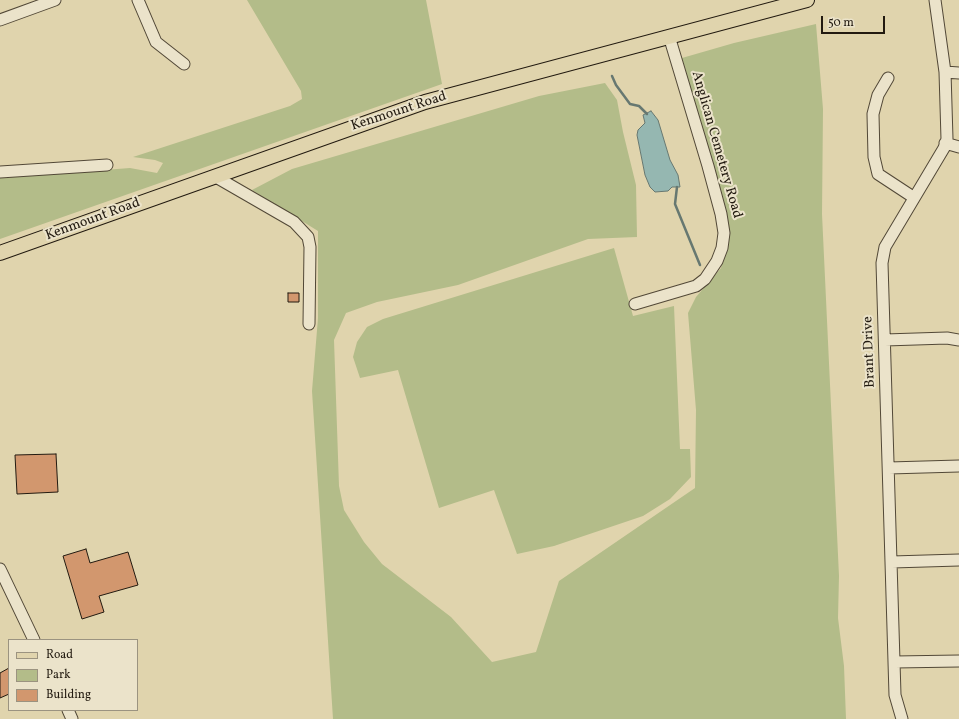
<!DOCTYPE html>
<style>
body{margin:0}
#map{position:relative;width:959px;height:719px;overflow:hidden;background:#e0d4ad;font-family:Vollkorn,serif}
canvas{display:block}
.legend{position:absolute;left:8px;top:639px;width:130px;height:72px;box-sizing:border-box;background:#ebe3ca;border:1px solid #9b9380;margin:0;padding:5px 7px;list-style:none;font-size:12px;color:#221a10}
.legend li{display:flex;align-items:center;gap:8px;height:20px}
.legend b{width:20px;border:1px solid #9b9380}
.scale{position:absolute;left:821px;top:16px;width:64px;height:18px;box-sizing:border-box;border:2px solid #221a10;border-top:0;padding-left:5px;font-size:12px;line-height:14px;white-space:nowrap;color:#221a10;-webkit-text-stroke:3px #ebe3ca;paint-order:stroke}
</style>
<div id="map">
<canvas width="959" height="719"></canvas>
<ul class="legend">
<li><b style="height:5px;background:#e0d4ad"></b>Road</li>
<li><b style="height:11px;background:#b3bc89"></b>Park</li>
<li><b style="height:11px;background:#d2976e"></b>Building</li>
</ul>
<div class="scale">50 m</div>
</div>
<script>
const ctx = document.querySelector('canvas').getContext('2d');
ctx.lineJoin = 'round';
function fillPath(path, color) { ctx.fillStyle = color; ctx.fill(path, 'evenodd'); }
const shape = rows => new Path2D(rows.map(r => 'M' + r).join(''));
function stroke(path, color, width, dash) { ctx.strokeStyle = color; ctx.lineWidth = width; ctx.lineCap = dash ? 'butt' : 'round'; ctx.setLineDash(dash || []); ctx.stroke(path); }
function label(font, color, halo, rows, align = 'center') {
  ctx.font = font + ' Vollkorn,serif'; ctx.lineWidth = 4; ctx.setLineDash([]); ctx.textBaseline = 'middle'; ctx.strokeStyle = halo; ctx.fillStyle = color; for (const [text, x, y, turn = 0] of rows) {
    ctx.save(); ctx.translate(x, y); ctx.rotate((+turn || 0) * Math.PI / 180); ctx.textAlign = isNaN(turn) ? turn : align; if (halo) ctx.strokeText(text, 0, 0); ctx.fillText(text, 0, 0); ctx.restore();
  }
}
const green = shape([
 [247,0,426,0,442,84,0,239,0,178,130,168,157,173,163,163,155,160,133,157,290,106,302,99,301,91],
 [816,24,823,109,822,214,839,576,838,618,844,666,846,719,333,719,312,391,318,318,318,231,252,190,292,169,539,96,605,83,617,100,623,132,636,185,637,237,588,239,458,285,377,302,346,313,334,340,339,486,344,510,364,542,382,564,451,617,492,662,536,652,559,581,695,488,696,410,688,313,696,297,721,268,727,229,720,192,682,58,734,43],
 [614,248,633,316,674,306,680,449,690,449,691,477,670,499,643,516,554,546,517,554,494,490,439,508,398,370,360,378,353,357,357,342,367,327,383,319]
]);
const water = shape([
 [651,111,658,120,670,160,678,175,680,187,672,187,668,191,655,192,650,187,645,175,637,135,638,130,645,123,643,115,651,111]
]);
const stream = shape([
 [612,76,616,85,630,104,639,106,647,114],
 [677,187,675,204,700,265]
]);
const building = shape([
 [288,293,299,293,299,302,288,302,288,293],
 [56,454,58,492,17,494,15,455,56,454],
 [86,549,90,563,128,552,138,585,99,596,104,612,82,619,63,556,86,549],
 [9,668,9,694,0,698,0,673,9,668]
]);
const minor = shape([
 [138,0,156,42,184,64],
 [0,20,55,0],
 [945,72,959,73],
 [888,78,878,95,873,114,874,157,878,174,913,197],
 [945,143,959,147],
 [0,172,107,165],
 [216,177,294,222,308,237,310,247,309,324],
 [635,304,696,286,705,279,717,261,722,248,724,233,721,214,708,166,669,36],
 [885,340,947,338,959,340],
 [889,468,959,466],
 [892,562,959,560],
 [0,569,34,640],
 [895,662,959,661],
 [68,710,72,719],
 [902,719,895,695,882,263,885,247,944,148,947,139,945,72,935,0]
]);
const major = shape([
 [0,253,425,102,807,0]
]);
const streetNames = [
 ["Kenmount Road",399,112,-18],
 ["Anglican Cemetery Road",716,145,74],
 ["Kenmount Road",93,220,-20],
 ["Brant Drive",870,352,-92]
];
fillPath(green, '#b3bc89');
fillPath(water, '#95b7b1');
stroke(water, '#677871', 1);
stroke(stream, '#677871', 2.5);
fillPath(building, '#d2976e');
stroke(building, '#221a10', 1);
stroke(minor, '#524837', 13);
stroke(major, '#221a10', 16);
stroke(minor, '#ebe3ca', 11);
stroke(major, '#e0d4ad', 14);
label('14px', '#221a10', '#ebe3ca', streetNames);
</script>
